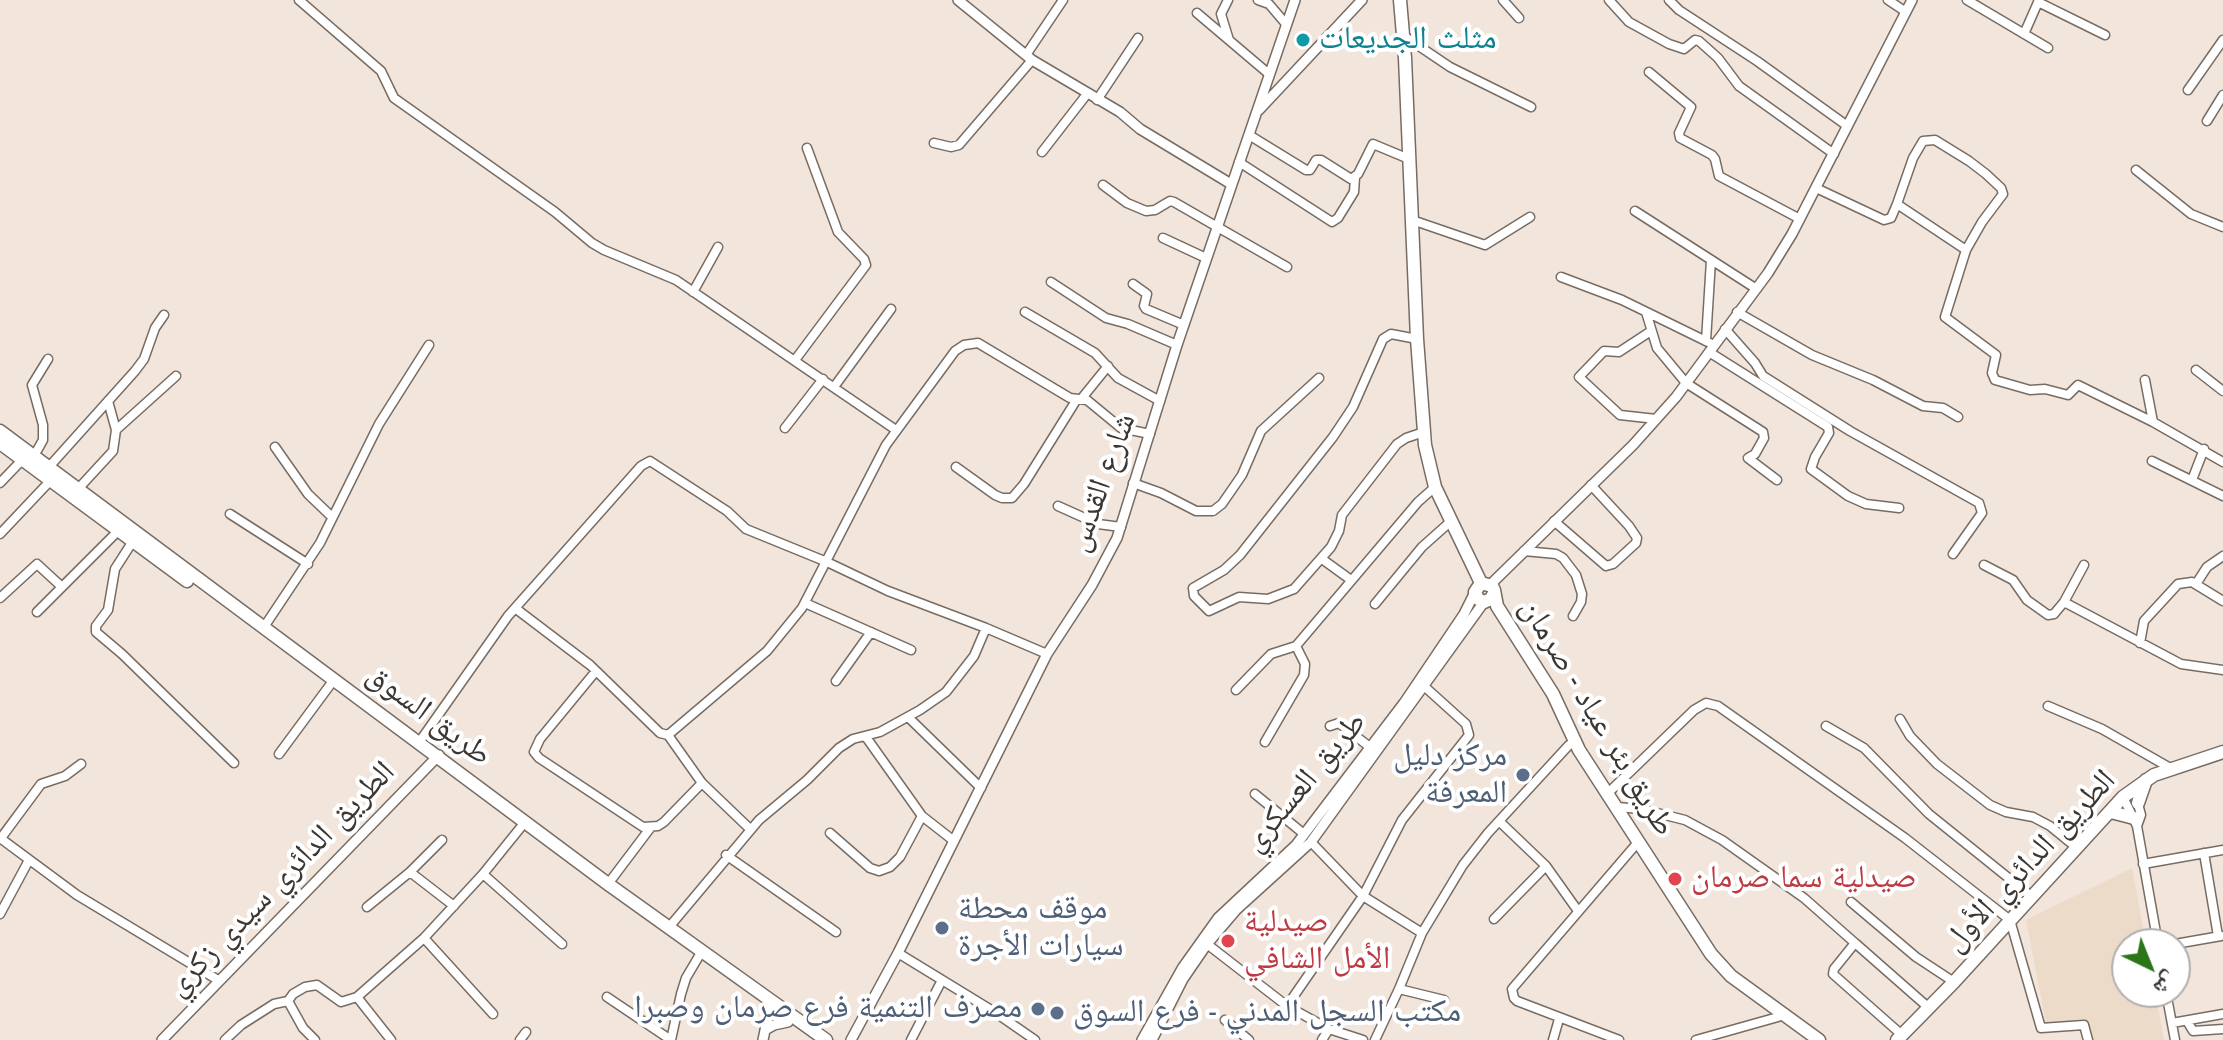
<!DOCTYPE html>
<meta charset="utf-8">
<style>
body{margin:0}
#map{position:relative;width:2223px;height:1040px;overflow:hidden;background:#f2e5db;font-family:Jost,"Noto Naskh Arabic",sans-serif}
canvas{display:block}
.north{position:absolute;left:2111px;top:928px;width:80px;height:80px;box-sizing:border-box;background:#fff;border:2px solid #b1afad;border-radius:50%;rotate:137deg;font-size:22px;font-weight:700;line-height:32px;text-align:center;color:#3c3733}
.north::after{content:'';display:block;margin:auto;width:28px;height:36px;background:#2b751a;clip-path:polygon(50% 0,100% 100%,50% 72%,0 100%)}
</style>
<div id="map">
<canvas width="2223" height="1040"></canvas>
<div class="north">ش</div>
</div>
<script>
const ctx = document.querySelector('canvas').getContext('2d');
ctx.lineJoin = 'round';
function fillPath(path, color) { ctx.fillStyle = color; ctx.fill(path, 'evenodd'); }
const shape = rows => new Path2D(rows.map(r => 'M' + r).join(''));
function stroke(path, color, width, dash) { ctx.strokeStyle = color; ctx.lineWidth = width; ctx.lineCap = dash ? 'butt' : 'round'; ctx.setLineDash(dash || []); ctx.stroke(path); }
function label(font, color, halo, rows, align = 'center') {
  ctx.font = font + ' Jost,"Noto Naskh Arabic",sans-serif'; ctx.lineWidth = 8; ctx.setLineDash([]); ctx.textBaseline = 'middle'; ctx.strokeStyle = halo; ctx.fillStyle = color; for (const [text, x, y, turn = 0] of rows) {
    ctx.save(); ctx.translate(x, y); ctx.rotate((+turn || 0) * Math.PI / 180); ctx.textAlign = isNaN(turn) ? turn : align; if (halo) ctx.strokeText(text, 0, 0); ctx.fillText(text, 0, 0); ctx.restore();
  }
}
const education = shape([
 [2132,868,2146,944,2127,944,2127,992,2155,992,2164,1040,2091,1040,2087,1023,2047,1028,2026,920]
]);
const minor = shape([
 [299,0,381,71,394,98,555,212,592,243,604,250,676,280,896,430],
 [1228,0,1221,14,1229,40],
 [1258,0,1269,4,1286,24],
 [1503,0,1519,18],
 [1609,0,1629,22,1669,44,1684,49,1695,40,1699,41,1718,58,1739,86,1834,154],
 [1669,0,1679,10,1757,61,1846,125],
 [1888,0,1906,12],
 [1967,0,2048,48],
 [2038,2,2105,35],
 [1197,13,1269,74],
 [2024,34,2039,0],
 [1407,38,1450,67,1531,107],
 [1026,55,1063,0],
 [1649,72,1691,107,1679,133,1680,138,1712,155,1715,159,1719,176,1800,219],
 [2188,90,2223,40],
 [1097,100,1138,38],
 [2207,121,2223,95],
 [1249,135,1306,170,1310,170,1316,160,1321,160,1351,179,1358,174,1373,144,1409,159],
 [934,143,951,147,959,145,1032,60],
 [1042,152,1087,94],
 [1239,162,1332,222,1338,218,1354,192,1355,178],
 [2136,170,2191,214,2223,227],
 [1103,185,1127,203,1146,211,1155,210,1170,201,1174,202,1287,267],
 [1816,188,1884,220,1891,218,1897,204,1966,250,1945,317,1996,355,1992,373,1995,380,2030,390,2045,389,2068,395,2078,385,2153,422],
 [1897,204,1913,158,1923,141,1935,140,1969,161,1986,174,2001,188,2003,194,1982,222,1966,250],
 [1635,211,1755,288],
 [1412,220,1485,245,1530,217],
 [1163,238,1206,258],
 [1561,277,1622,300,1714,345],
 [1051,282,1106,318,1128,324,1177,345],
 [1133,284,1147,294,1144,306,1146,309,1184,325],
 [693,292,718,247],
 [1025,312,1095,353,1118,378,1160,401],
 [1646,312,1657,348,1686,383,1763,432,1764,438,1755,454,1748,458,1777,480],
 [1737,312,1812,355,1873,380,1923,406,1943,408,1958,417],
 [1725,329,1755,363,1763,376,1850,431,1979,503,1982,513,1953,554],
 [1651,331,1619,352,1604,351,1579,377,1620,415,1656,419],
 [1417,339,1391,334,1383,339,1353,407,1333,437,1240,555,1224,570,1193,588,1194,596,1209,611,1239,597,1268,599,1294,589,1331,547,1339,531,1342,515,1397,444,1406,438,1424,432],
 [1706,341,1711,260],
 [1709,352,1828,427,1829,433,1815,457,1811,469,1848,496,1866,504,1899,508],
 [795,360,866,265,864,259,838,232,807,148],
 [2196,370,2223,391],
 [2145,380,2153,422,2223,462],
 [834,387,891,309],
 [1082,398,1108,366],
 [785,428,823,379],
 [116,430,176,376],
 [275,447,308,494,332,517],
 [34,456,43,440,43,425,32,385,48,359],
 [2152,461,2223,496],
 [956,467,995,495,1002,498,1012,498,1024,484,1077,399],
 [48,468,135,371,144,359,155,328,164,315],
 [2192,480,2204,449],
 [0,483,23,459],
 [1133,483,1161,493,1196,511,1213,511,1222,504,1242,475,1261,431,1319,378],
 [78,489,113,451,116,430,108,401],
 [1058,506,1098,524,1121,527],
 [230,514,308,564],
 [1554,521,1606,566,1613,564,1636,543,1637,538,1629,526,1591,485],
 [0,534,51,480],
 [133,541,115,569,108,610,96,626,96,632,122,654,234,763],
 [1524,551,1556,554,1563,558,1576,575,1582,594,1581,602,1573,616],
 [1322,559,1351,580],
 [1984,565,2013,580,2027,600,2048,615,2054,614,2064,602],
 [2084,565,2064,602,2181,664,2223,670],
 [2196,584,2207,567,2223,556],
 [0,598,37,564,62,587],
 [805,603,911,650],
 [1375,604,1422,547,1450,522],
 [515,608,590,665,660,733,668,735,702,783,750,829],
 [37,612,119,530],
 [264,627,320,543,379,424,429,345],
 [2140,643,2144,621,2178,584,2192,582,2223,601],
 [596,671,540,739,534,752,539,758,643,827,658,826,664,822,702,783],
 [836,681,871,632],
 [1236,690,1271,654,1296,646,1418,502,1435,487],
 [2048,706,2102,729,2172,769],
 [908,717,981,788],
 [1900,719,1910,736,1937,764,1990,805,2006,812,2033,817,2050,826,2077,848],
 [1330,726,1339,723,1371,748],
 [1826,726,1864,748,1929,814,2031,896],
 [668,735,767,651,802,608,886,445,955,351,964,345,978,343,1070,398,1087,400,1121,428,1150,434],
 [866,737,922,816,954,841],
 [420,741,508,616,641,466,650,461,727,511,746,529,827,562,888,591,986,628,1047,654],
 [1265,742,1304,675,1305,664,1296,646],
 [279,754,330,685],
 [1255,794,1304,834],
 [1607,794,1694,710,1706,703,1718,706,1905,838,2010,920,2041,1028,2084,1025,2088,1040],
 [2123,797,2137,826,2158,944],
 [2137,800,2141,815,2137,826],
 [1617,807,1641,809,1685,820,1722,840,1804,898,1855,943],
 [1499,821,1546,866,1578,911],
 [830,833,870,868,879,871,890,867,900,857,922,816],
 [0,838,77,895,218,980],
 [1,838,41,784,65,776,81,764],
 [1311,842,1363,896,1422,933],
 [2204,853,2218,936],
 [726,855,836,932],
 [2143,864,2223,850],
 [410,872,454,906],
 [483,874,562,944],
 [608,884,651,827],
 [1851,902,1916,957,1954,982],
 [367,907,410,872,442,840],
 [0,914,29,860],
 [1494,919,1546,866],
 [670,926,759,820,807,780,839,748,853,739,880,732,920,710,946,692,974,656,986,628],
 [424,938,493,1014],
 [1207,944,1287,1006,1329,1029,1363,1040],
 [2175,944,2221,936],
 [898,953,996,1013,1035,1040],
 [1399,989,1444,1000],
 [2166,992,2175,1040],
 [357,997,391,1040],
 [607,997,671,1040],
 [288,1001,303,1028,315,1040],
 [1287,1006,1363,896,1402,820,1469,735,1466,724,1425,687],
 [1225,1020,1249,1040],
 [2187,1021,2193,1031,2223,1029],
 [2172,1023,2223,1014],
 [1902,1035,1833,974,1834,969,1855,943,1929,1008],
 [225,1040,241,1025,274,1004,288,1001,293,994,305,987,317,985,341,1002,357,997,424,938,483,874,521,827],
 [520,1040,526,1032],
 [671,1040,681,994,686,978,699,956],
 [911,1040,942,980],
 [1322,1040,1329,1029],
 [1375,1040,1399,989,1422,933,1463,865,1488,833,1569,745],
 [1553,1040,1559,1019],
 [1619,1040,1517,1001,1514,998,1512,989,1639,841],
 [1696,1040,1778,1017]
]);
const tertiary = shape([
 [958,0,1032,60,1120,112,1140,129,1231,184],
 [1259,110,1362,0],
 [1491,584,1633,445,1676,397,1768,273,1792,234,1912,0],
 [765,1030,774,1025,788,1022],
 [162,1040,439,755],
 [763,1040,768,1016,767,1006],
 [851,1040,898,953,1047,654,1092,585,1117,538,1177,345,1295,0],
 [1142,1040,1183,967,1218,918,1296,845,1404,703,1464,614,1475,592],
 [1152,1040,1183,979,1207,944,1236,910,1311,842,1484,602]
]);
const primary = shape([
 [0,431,608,884,826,1040],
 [0,443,187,581],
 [2138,803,2146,780],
 [2111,812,2134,818],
 [1897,1040,1954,982,2123,797,2154,775,2223,752]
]);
const trunk = shape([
 [1400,0,1405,58,1417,339,1425,445,1435,487,1481,583],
 [1494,593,1491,599,1484,602,1478,599,1475,592,1481,583,1492,586,1494,590,1497,606,1553,694,1579,750,1711,954,1731,976,1819,1040]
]);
const markers = [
 [1303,40,8,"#0f9aa8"],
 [1523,775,8,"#5c6f8a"],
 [1675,879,8,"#e0444e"],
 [942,928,8,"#5c6f8a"],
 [1228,941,8,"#e0444e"],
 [1038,1009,8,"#5c6f8a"],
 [1057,1013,8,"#5c6f8a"]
];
const cultureNames = [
 ["مثلث الجديعات",1319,40]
];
const streetNames = [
 ["شارع القدس",1103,483,-70],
 ["طريق السوق",428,716,37],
 ["طريق بئر عياد - صرمان",1596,718,59],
 ["طريق العسكري",1306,783,-50],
 ["الطريق الدائري الأول",2031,862,-47],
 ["الطريق الدائري سيدي زكري",282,880,-46]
];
const serviceNames = [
 ["مركز دليل",1507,757],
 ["المعرفة",1507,794],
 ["موقف محطة",958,910,"left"],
 ["سيارات الأجرة",958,947,"left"],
 ["مصرف التنمية فرع صرمان وصبرا",1022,1009],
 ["مكتب السجل المدني - فرع السوق",1073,1013,"left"]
];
const healthNames = [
 ["صيدلية سما صرمان",1691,879],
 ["صيدلية",1244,923],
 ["الأمل الشافي",1244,960]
];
fillPath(education, '#ecdbc9');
stroke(minor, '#776c63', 11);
stroke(tertiary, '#776c63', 12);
stroke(primary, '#776c63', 15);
stroke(trunk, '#776c63', 15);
stroke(minor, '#fff', 8);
stroke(tertiary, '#fff', 9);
stroke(primary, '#fff', 12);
stroke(trunk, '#fff', 12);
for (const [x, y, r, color] of markers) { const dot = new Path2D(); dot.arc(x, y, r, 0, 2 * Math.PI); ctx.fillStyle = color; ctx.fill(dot); stroke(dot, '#fff', 3); }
label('32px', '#0d838f', '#fff', cultureNames, 'left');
label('32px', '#3c3733', '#fff', streetNames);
label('32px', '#4e5e75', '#fff', serviceNames, 'right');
label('32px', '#be3a42', '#fff', healthNames, 'left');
</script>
